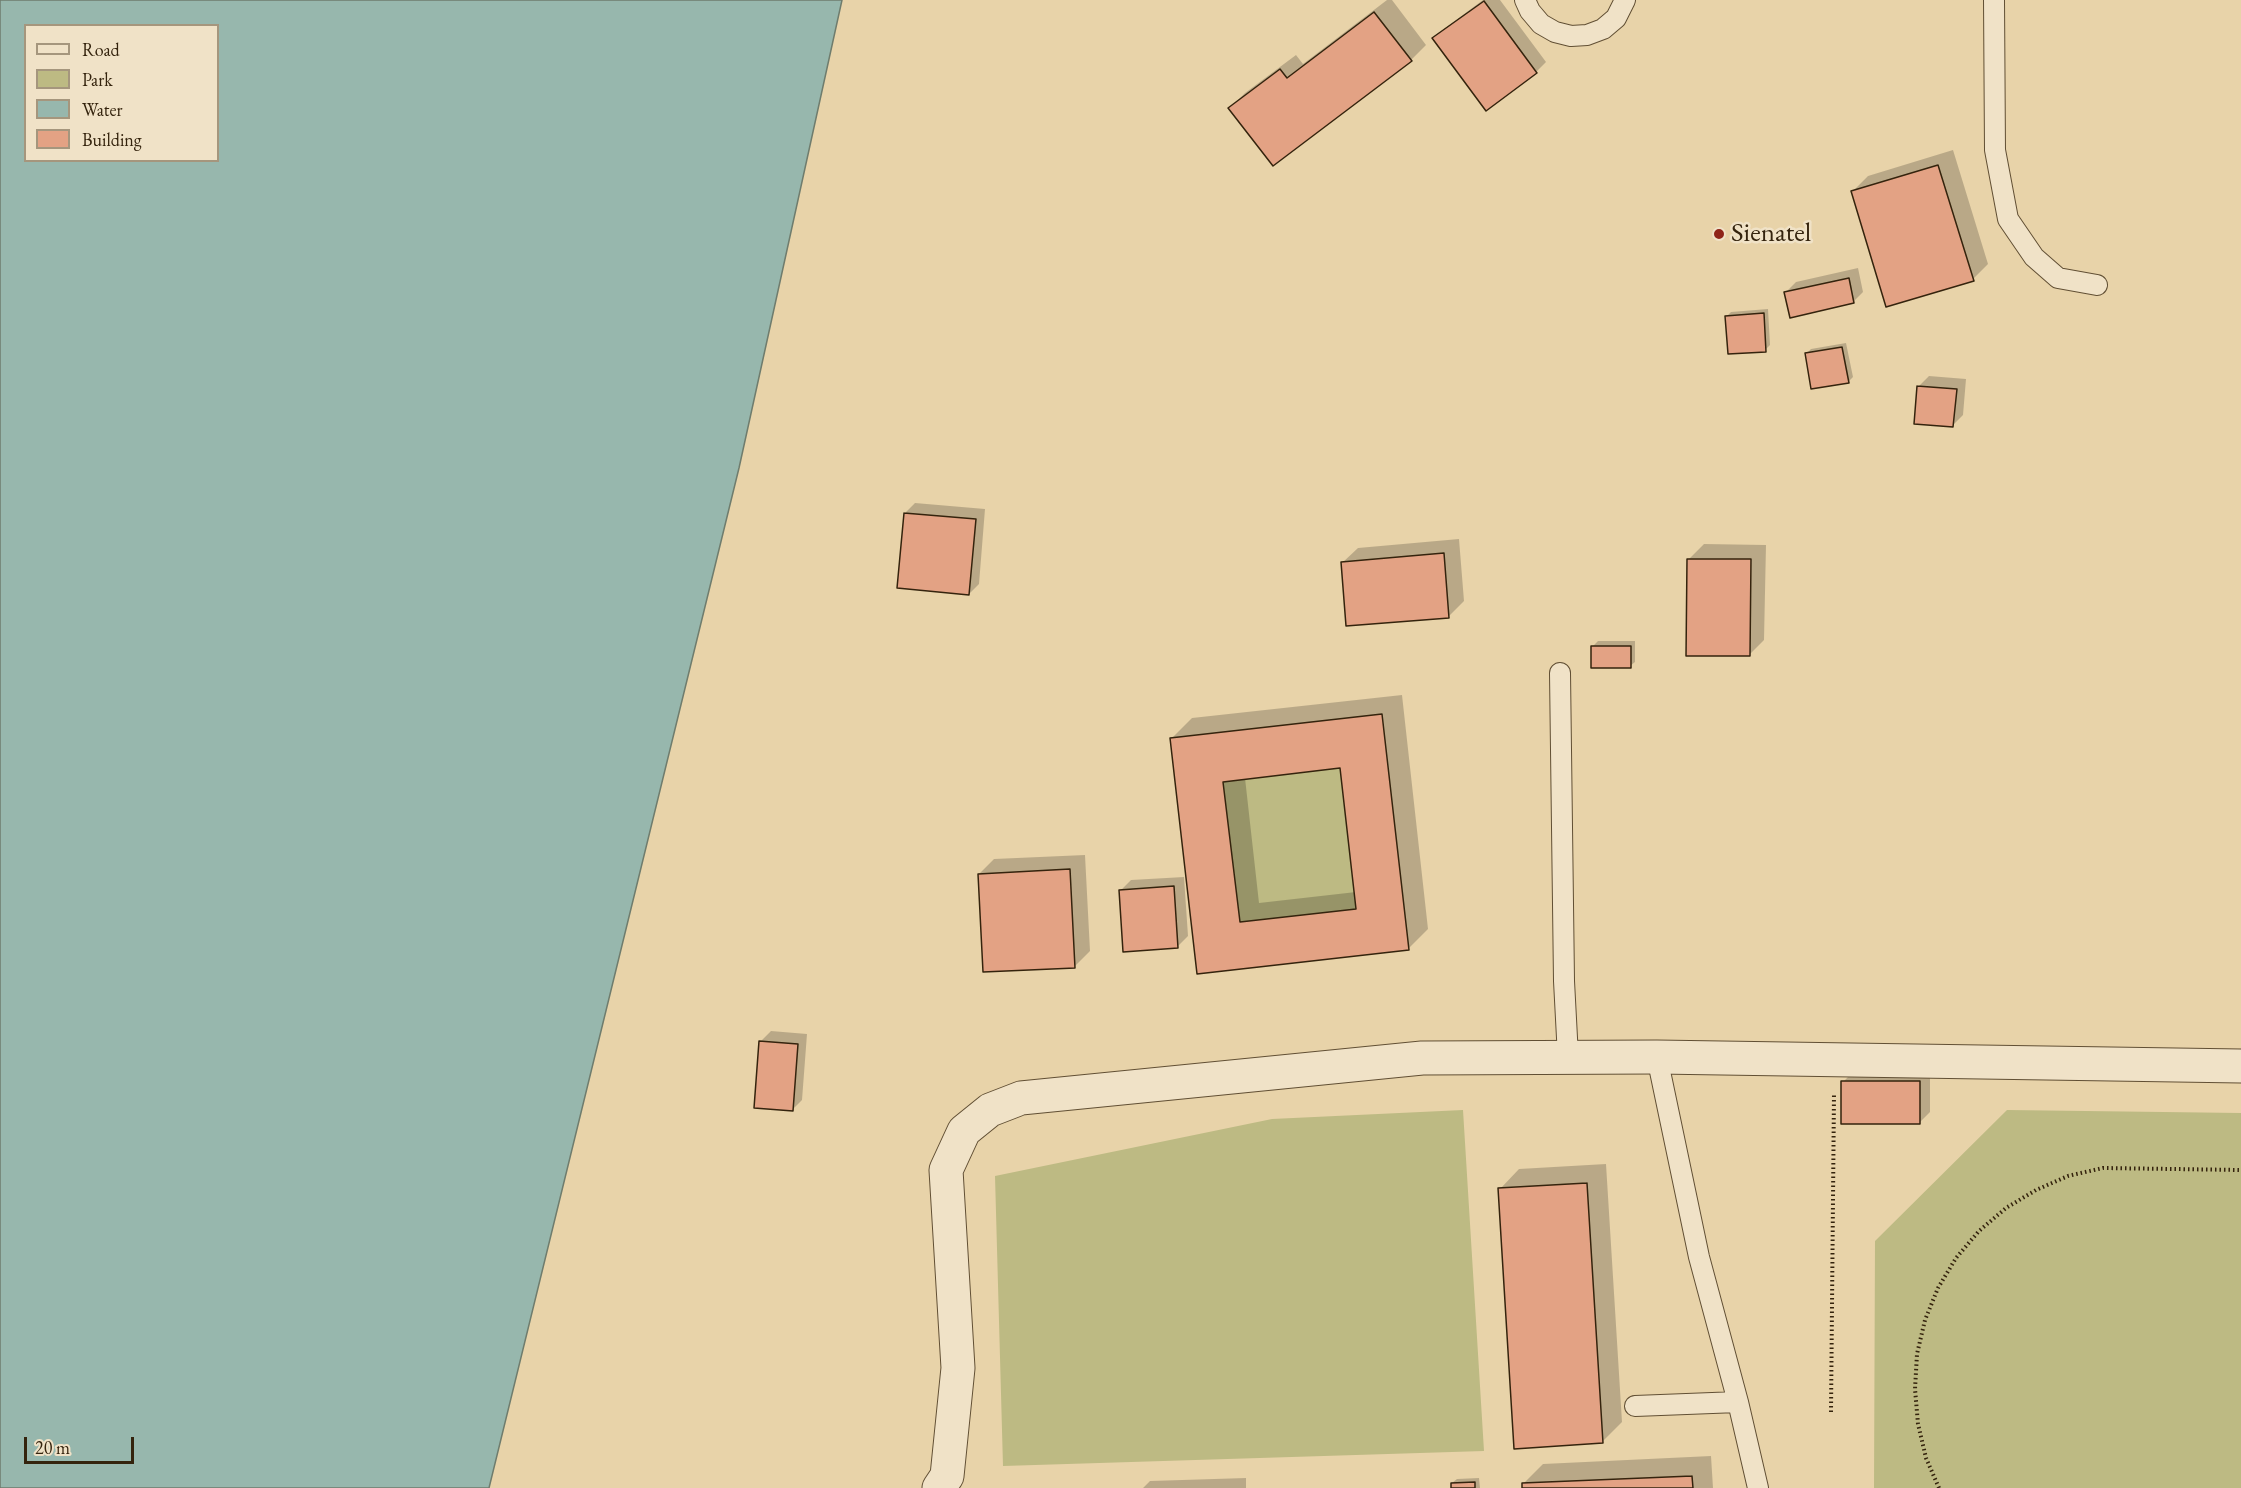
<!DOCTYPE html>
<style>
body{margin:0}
#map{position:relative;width:2241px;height:1488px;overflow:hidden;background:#e8d3a9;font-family:"EB Garamond",serif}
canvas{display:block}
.legend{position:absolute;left:24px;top:24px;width:195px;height:138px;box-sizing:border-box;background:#f0e2c7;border:2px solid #a5967d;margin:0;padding:8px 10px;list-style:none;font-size:18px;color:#34230d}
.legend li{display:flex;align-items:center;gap:12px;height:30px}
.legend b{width:30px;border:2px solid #a5967d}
.scale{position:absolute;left:24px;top:1437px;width:110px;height:27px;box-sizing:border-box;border:3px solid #34230d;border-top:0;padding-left:8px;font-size:18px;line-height:21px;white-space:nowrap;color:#34230d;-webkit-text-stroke:4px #f0e2c7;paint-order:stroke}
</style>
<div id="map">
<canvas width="2241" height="1488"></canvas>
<ul class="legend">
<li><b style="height:8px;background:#f0e2c7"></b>Road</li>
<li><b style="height:16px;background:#bdba83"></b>Park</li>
<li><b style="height:16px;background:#97b7ad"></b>Water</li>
<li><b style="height:16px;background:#e3a284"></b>Building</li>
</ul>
<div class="scale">20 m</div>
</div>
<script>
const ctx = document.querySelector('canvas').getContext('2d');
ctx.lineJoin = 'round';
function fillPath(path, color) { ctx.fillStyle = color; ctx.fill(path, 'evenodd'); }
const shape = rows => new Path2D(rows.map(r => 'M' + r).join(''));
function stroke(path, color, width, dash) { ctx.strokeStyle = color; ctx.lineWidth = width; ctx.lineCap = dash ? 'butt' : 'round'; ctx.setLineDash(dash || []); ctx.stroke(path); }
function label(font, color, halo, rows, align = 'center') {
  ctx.font = font + ' "EB Garamond",serif'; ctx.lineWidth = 5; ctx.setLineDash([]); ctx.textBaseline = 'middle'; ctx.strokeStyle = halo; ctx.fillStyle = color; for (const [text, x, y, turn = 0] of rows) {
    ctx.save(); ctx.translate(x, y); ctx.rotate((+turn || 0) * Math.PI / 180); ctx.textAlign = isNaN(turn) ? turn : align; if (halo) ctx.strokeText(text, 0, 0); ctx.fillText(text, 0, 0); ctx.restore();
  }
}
const green = shape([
 [1340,768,1356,909,1240,922,1223,782],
 [1463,1110,1484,1451,1003,1466,995,1176,1272,1119],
 [2007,1110,2241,1113,2241,1488,1874,1488,1875,1241]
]);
const water = shape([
 [0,0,842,0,739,468,489,1488,0,1488,0,0],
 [26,26,218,26,218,160,26,160,26,26]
]);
const shadow = shape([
 [1387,0,1392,0,1426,45,1411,60,1273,164,1230,108,1245,93,1296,55,1303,64],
 [1483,0,1500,0,1546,62,1536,72,1486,109,1434,38,1444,29],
 [1953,150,1988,264,1973,279,1853,191,1868,176],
 [1858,268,1863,292,1853,302,1786,292,1796,282],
 [1768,309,1770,345,1765,350,1727,316,1731,312],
 [1846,343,1853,377,1848,382,1806,354,1811,349],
 [1929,376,1966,379,1963,415,1953,425,1919,386],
 [915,503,985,509,979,584,969,594,905,513],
 [1459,539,1464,601,1449,616,1342,563,1358,548],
 [1704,544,1766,545,1764,640,1749,655,1689,559],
 [1598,641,1635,641,1635,662,1630,666,1593,646],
 [1402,695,1428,929,1408,949,1198,972,1172,738,1192,718],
 [1341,767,1356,892,1259,903,1245,778],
 [1085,855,1090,951,1075,966,979,874,994,859],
 [1184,877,1188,936,1178,946,1121,890,1131,880],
 [771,1031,807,1034,802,1100,792,1110,761,1041],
 [1853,1072,1930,1072,1930,1112,1920,1122,1843,1082],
 [1606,1164,1622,1422,1602,1442,1500,1189,1519,1169],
 [1711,1456,1713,1488,1523,1488,1523,1484,1543,1464],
 [1246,1478,1246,1488,1143,1488,1150,1481],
 [1479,1478,1480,1488,1452,1488,1452,1483,1457,1479]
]);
const building = shape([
 [1484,1,1537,73,1486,111,1432,38,1484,1],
 [1374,12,1412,61,1273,166,1228,108,1280,69,1287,78,1374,12],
 [1938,165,1974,281,1886,307,1851,191,1938,165],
 [1849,278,1854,303,1790,318,1784,292,1849,278],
 [1764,313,1766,352,1728,354,1725,316,1764,313],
 [1842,347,1849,383,1811,389,1805,353,1842,347],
 [1917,386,1957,389,1953,427,1914,424,1917,386],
 [904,513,976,519,969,595,897,588,904,513],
 [1444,553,1449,618,1346,626,1341,562,1444,553],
 [1687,559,1751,559,1750,656,1686,656,1687,559],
 [1591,646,1631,646,1631,668,1591,668,1591,646],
 [1382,714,1409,950,1197,974,1170,738,1382,714],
 [1340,768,1356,909,1240,922,1223,782,1340,768],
 [1070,869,1075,968,983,972,978,874,1070,869],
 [1174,886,1178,948,1123,952,1119,890,1174,886],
 [759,1041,798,1044,793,1111,754,1108,759,1041],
 [1841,1081,1920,1081,1920,1124,1841,1124,1841,1081],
 [1587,1183,1603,1443,1514,1449,1498,1188,1587,1183],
 [1692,1476,1693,1488,1522,1488,1522,1483,1692,1476],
 [1475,1482,1475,1488,1451,1488,1451,1483,1475,1482]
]);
const path = shape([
 [1831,1412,1834,1093],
 [1939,1488,1926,1458,1918,1424,1915,1389,1917,1354,1925,1320,1938,1288,1956,1258,1979,1231,2006,1208,2036,1190,2068,1176,2103,1168,2241,1170]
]);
const service = shape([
 [1525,0,1530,11,1541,24,1555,32,1571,36,1587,35,1603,29,1616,18,1625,0],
 [1994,0,1995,150,2008,219,2034,257,2058,278,2097,285],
 [1560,673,1564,981,1568,1057],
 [1657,1057,1699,1257,1738,1402,1758,1488],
 [1635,1406,1738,1402]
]);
const minor = shape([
 [939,1488,947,1476,958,1368,946,1170,964,1131,990,1110,1021,1098,1422,1058,1657,1057,2241,1066]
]);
const markers = [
 [1719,234,6,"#8f2418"]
];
const poiNames = [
 ["Sienatel",1731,234]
];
fillPath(green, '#bdba83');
fillPath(water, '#97b7ad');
stroke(water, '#6f7c6d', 1.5);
fillPath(shadow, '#0003');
fillPath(building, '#e3a284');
stroke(building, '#34230d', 1.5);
stroke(service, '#614f34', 22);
stroke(minor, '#614f34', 35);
stroke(path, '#34230d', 4, [1.5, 3]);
stroke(service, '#f0e2c7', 20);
stroke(minor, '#f0e2c7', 33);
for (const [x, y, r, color] of markers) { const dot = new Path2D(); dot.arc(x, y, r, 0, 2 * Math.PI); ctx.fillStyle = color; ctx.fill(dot); stroke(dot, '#f0e2c7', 2); }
label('27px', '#34230d', '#f0e2c7', poiNames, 'left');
</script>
